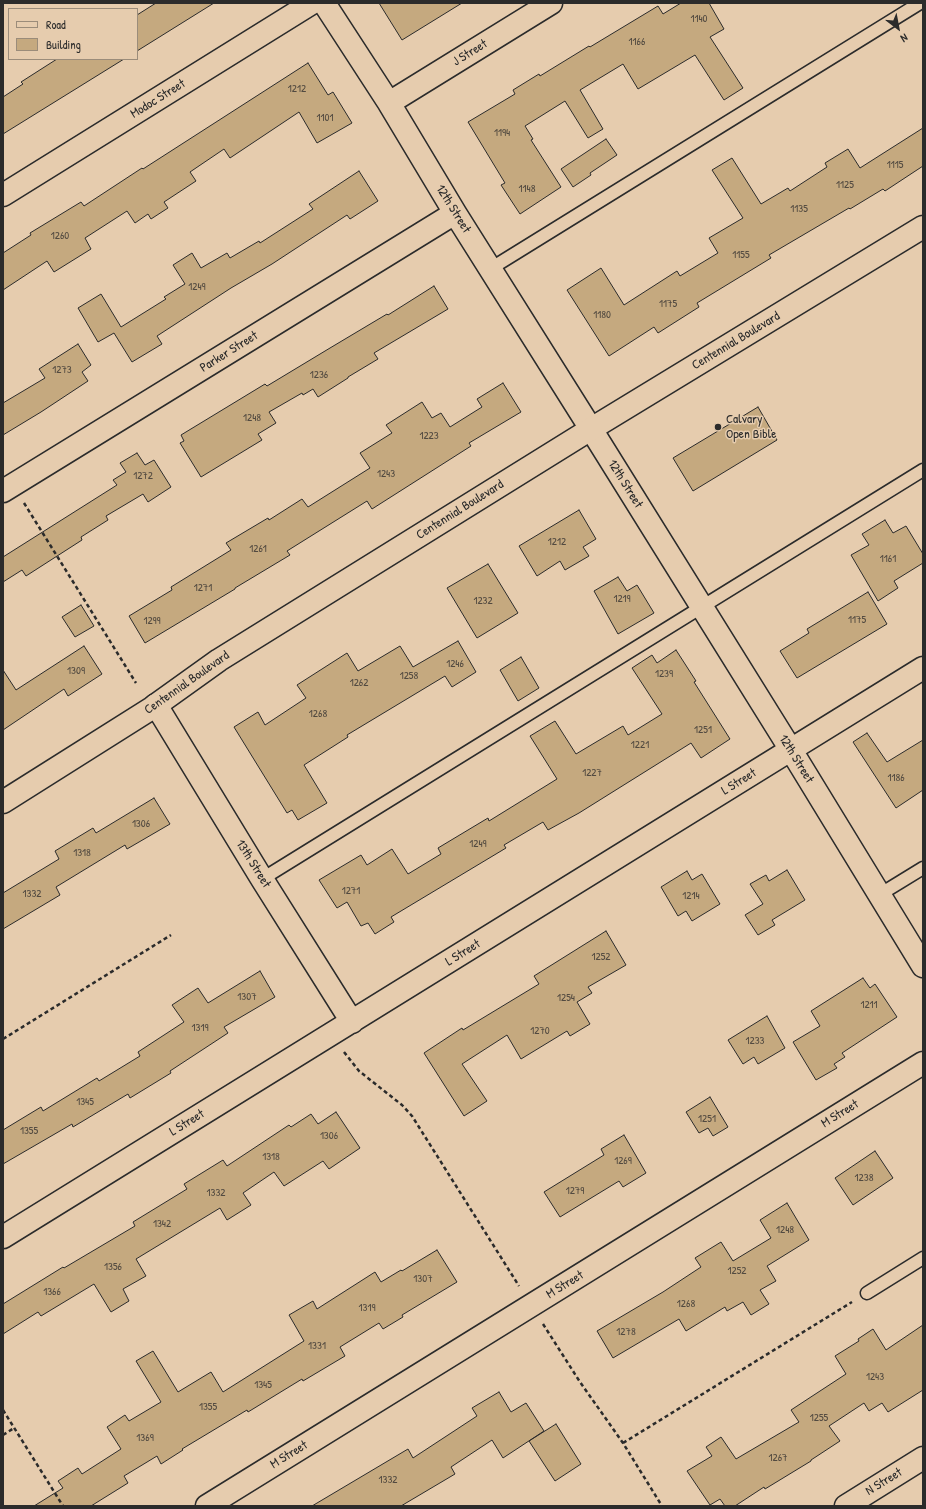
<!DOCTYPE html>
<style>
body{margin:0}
#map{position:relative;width:926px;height:1509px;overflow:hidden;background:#e6ccae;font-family:"Patrick Hand",sans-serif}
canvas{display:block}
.frame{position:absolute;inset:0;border:4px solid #2b2b2b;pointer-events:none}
.legend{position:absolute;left:8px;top:8px;width:130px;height:52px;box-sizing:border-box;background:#e6ccae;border:1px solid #9b8c7a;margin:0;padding:5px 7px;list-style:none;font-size:12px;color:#2b2b2b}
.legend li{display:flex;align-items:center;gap:8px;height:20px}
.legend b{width:20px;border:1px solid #9b8c7a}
.north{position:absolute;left:878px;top:8px;width:40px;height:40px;-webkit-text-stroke:3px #e6ccae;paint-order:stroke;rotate:148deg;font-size:11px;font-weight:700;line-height:16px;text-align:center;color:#2b2b2b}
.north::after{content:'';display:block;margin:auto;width:14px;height:18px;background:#2b2b2b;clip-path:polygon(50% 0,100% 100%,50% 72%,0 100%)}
</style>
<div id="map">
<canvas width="926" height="1509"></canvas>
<div class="frame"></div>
<ul class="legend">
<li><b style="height:5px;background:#e6ccae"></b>Road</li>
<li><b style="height:11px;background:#c5a97f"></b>Building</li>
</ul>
<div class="north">N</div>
</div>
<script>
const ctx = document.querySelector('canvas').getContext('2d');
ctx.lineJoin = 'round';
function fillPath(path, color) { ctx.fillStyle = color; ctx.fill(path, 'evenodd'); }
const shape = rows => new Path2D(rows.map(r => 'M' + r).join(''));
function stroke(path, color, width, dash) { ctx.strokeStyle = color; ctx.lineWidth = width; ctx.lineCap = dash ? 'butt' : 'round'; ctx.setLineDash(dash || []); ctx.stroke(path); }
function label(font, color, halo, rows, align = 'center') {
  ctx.font = font + ' "Patrick Hand",sans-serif'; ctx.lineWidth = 3; ctx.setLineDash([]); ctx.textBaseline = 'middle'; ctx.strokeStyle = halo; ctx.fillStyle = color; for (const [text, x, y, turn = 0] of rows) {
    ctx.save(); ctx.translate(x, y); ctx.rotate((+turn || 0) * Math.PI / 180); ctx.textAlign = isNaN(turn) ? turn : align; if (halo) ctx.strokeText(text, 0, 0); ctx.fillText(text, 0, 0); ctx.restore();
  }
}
const building = shape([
 [156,3,214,3,137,51,137,15,156,3],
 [379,3,462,3,402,40,379,3],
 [681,3,709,3,724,29,710,37,743,88,724,100,695,55,638,89,623,64,580,90,603,129,588,138,565,101,525,126,533,139,531,140,561,187,520,214,501,185,505,183,468,122,515,94,513,90,539,74,540,76,589,46,590,47,658,6,663,14,681,3],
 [57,59,124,59,3,134,3,97,23,84,21,82,57,59],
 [308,63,328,95,333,92,352,123,317,143,299,112,230,158,224,149,190,172,196,181,164,202,168,208,151,219,148,214,135,223,127,211,85,238,91,249,54,272,47,261,3,290,3,253,31,235,30,233,81,202,84,206,142,168,143,169,308,63],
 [923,128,923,166,885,191,883,189,850,209,849,208,769,255,771,258,697,303,699,307,658,333,654,327,609,356,567,290,601,268,624,305,677,271,680,276,718,253,709,238,743,218,712,170,732,158,761,204,788,188,790,191,827,167,825,163,848,149,860,168,923,128],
 [606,139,617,155,590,173,591,175,573,187,561,169,606,139],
 [359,171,378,201,350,219,347,215,272,264,231,288,157,336,162,344,132,362,114,333,98,342,78,308,101,294,121,327,166,299,164,297,185,284,173,265,192,253,201,268,227,253,230,258,259,241,260,243,313,209,309,204,359,171],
 [434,286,448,309,374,353,378,359,348,377,348,378,318,397,313,389,303,395,302,393,269,412,276,423,258,434,262,440,201,477,180,443,184,441,181,435,265,384,267,386,330,348,387,314,388,315,434,286],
 [78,344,91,365,82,372,88,381,41,412,3,435,3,403,45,378,39,369,78,344],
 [503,383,521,412,469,443,471,446,372,509,367,501,287,551,290,555,235,588,235,589,145,643,129,616,172,590,171,587,231,550,226,543,268,518,269,520,302,499,308,507,370,468,360,453,392,433,386,425,422,402,432,418,441,413,450,427,482,407,477,399,503,383],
 [758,407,777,440,693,491,673,458,758,407],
 [137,453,145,465,154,460,171,487,148,502,143,494,106,516,108,520,81,537,82,540,26,576,22,570,3,582,3,557,117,485,113,480,126,472,120,463,137,453],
 [579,510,596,539,583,547,589,556,565,570,560,561,537,576,519,546,579,510],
 [885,520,893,533,906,526,923,554,923,563,894,581,898,588,878,601,851,555,869,545,862,534,885,520],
 [488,564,518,613,477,638,447,588,488,564],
 [618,577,627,591,637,585,654,613,618,634,594,591,618,577],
 [868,592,887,624,797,678,780,651,809,633,807,629,868,592],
 [81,605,94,626,75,637,62,617,81,605],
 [458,641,476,672,452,687,445,676,347,735,348,737,304,765,327,803,298,820,292,810,287,813,234,727,258,712,265,725,306,698,297,685,347,653,358,671,400,646,413,667,458,641],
 [84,646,102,674,68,696,64,689,3,730,3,670,16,690,84,646],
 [676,650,696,681,694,682,730,739,701,758,691,743,579,813,548,830,543,822,504,845,506,848,391,917,394,922,375,934,368,923,361,926,347,902,337,908,319,880,361,855,367,865,392,849,408,874,441,854,438,848,488,818,489,821,557,779,530,736,555,721,576,754,623,726,628,735,662,714,632,668,652,655,657,663,676,650],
 [521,657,539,688,518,701,500,670,521,657],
 [867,733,887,762,923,740,923,790,896,808,853,742,867,733],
 [154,798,170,824,127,849,125,845,56,887,60,895,3,929,3,893,59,859,55,851,93,828,96,833,154,798],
 [787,870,805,900,772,920,775,925,758,935,745,915,763,904,750,884,766,875,769,881,787,870],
 [687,871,692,880,702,874,720,904,692,921,686,911,678,916,661,887,687,871],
 [606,931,626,965,588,987,592,993,577,1002,590,1024,570,1036,567,1031,521,1059,507,1035,462,1064,487,1101,464,1116,424,1053,462,1028,463,1030,539,984,534,976,606,931],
 [260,971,275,997,224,1027,228,1033,170,1071,171,1073,130,1098,128,1094,73,1127,72,1124,3,1164,3,1130,41,1107,43,1111,97,1078,99,1081,140,1056,138,1052,184,1022,172,1005,198,988,208,1003,260,971],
 [863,978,870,988,875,984,897,1017,842,1053,845,1057,834,1064,837,1068,816,1080,793,1042,820,1026,811,1011,863,978],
 [767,1016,785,1048,758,1064,754,1057,743,1064,728,1040,767,1016],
 [710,1097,728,1127,713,1136,708,1128,699,1133,686,1112,710,1097],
 [336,1112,360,1148,329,1169,323,1161,284,1186,274,1172,243,1193,251,1205,227,1220,220,1208,136,1259,146,1276,123,1289,129,1301,111,1312,94,1284,41,1316,38,1312,3,1334,3,1304,63,1267,64,1268,135,1226,133,1222,187,1189,184,1184,223,1160,227,1166,289,1125,291,1127,311,1114,318,1124,336,1112],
 [624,1135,646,1173,623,1187,619,1181,560,1217,544,1192,604,1155,601,1149,624,1135],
 [875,1151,893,1178,853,1205,835,1178,875,1151],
 [787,1203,809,1240,767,1266,776,1281,760,1290,769,1304,751,1315,743,1302,727,1311,725,1307,686,1331,679,1319,613,1358,597,1331,663,1292,701,1267,695,1258,721,1242,733,1261,771,1238,760,1220,787,1203],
 [437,1250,457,1282,402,1315,403,1317,383,1329,379,1323,340,1347,345,1356,303,1381,302,1379,248,1412,247,1410,182,1449,183,1450,161,1464,157,1456,124,1476,128,1483,91,1506,34,1506,63,1488,58,1481,78,1468,82,1474,121,1449,107,1427,125,1415,129,1421,161,1402,136,1361,153,1351,178,1392,211,1372,223,1392,304,1341,289,1315,313,1301,317,1309,375,1272,381,1282,401,1270,402,1271,437,1250],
 [923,1325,923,1390,888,1412,882,1403,869,1411,864,1403,829,1426,840,1441,811,1460,811,1461,765,1489,764,1487,735,1506,725,1506,720,1499,710,1505,687,1471,712,1456,706,1447,721,1437,736,1459,799,1422,791,1410,846,1374,835,1356,859,1341,858,1339,873,1329,886,1350,923,1325],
 [499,1392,511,1412,526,1403,544,1431,503,1458,492,1440,451,1467,455,1474,401,1506,312,1506,408,1449,413,1458,477,1416,472,1408,499,1392],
 [556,1424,581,1464,555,1481,529,1441,556,1424]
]);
const path = shape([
 [24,503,136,683],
 [3,1039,171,935],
 [344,1052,359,1071,402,1105,412,1116,519,1286],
 [543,1324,580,1382,623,1443,662,1506],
 [3,1410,63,1506],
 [3,1435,14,1428],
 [623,1443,852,1302]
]);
const service = shape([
 [490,269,920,3],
 [262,879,923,470],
 [879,895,923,868],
 [867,1293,923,1258]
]);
const minor = shape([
 [324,3,389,103,455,213,591,429,791,750,923,966],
 [389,103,551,3],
 [3,195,312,3],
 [3,491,455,213],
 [156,705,262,879,352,1022],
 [3,1237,923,668],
 [207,1506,923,1063],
 [846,1506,923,1458]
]);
const secondary = shape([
 [3,802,152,708,219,660,591,429,923,227]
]);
const markers = [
 [718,427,4,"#2b2b2b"]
];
const numberNames = [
 ["1140",699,19],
 ["1166",637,42],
 ["1212",297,89],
 ["1101",325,118],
 ["1194",502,133],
 ["1115",895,165],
 ["1125",845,185],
 ["1148",527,189],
 ["1135",799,209],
 ["1260",60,236],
 ["1155",741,255],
 ["1249",197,287],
 ["1175",668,304],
 ["1180",602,315],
 ["1273",62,370],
 ["1236",319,375],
 ["1248",252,418],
 ["1223",429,436],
 ["1243",386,474],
 ["1272",143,476],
 ["1212",557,542],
 ["1261",258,549],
 ["1161",888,559],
 ["1271",203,588],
 ["1219",622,599],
 ["1232",483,601],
 ["1175",857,620],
 ["1299",152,621],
 ["1246",455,664],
 ["1309",76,671],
 ["1239",664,674],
 ["1258",409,676],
 ["1262",359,683],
 ["1268",318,714],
 ["1251",703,730],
 ["1221",640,745],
 ["1227",592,773],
 ["1186",896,778],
 ["1306",141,824],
 ["1249",478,844],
 ["1318",82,853],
 ["1271",351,891],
 ["1332",32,894],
 ["1214",691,896],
 ["1252",601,957],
 ["1307",247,997],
 ["1254",566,998],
 ["1211",869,1005],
 ["1319",200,1028],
 ["1270",540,1031],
 ["1233",755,1041],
 ["1345",85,1102],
 ["1251",707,1119],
 ["1355",29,1131],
 ["1306",329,1136],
 ["1318",271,1157],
 ["1269",623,1161],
 ["1238",864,1178],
 ["1279",575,1191],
 ["1332",216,1193],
 ["1342",162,1224],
 ["1248",785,1230],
 ["1356",113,1267],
 ["1252",737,1271],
 ["1307",423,1279],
 ["1366",52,1292],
 ["1268",686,1304],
 ["1319",367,1308],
 ["1278",626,1332],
 ["1331",317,1346],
 ["1243",875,1377],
 ["1345",263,1385],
 ["1355",208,1407],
 ["1255",819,1418],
 ["1369",145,1438],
 ["1267",778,1458],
 ["1332",388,1480]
];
const streetNames = [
 ["J Street",470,53,-32],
 ["Modoc Street",158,99,-32],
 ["12th Street",453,209,58],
 ["Centennial Boulevard",736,341,-31],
 ["Parker Street",229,352,-32],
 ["12th Street",625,484,58],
 ["Centennial Boulevard",460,510,-32],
 ["Centennial Boulevard",187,683,-35],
 ["12th Street",796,759,58],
 ["L Street",739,782,-32],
 ["13th Street",253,864,58],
 ["L Street",463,953,-32],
 ["M Street",840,1114,-32],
 ["L Street",187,1123,-32],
 ["M Street",565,1285,-32],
 ["M Street",289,1455,-32],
 ["N Street",884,1482,-32]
];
const poiNames = [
 ["Calvary",726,420],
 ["Open Bible",726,435]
];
fillPath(building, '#c5a97f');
stroke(building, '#2b2b2b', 1);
stroke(service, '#2b2b2b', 15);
stroke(minor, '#2b2b2b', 25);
stroke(secondary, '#2b2b2b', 25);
stroke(path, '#2b2b2b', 2.5, [4, 3]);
stroke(service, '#e6ccae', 12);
stroke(minor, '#e6ccae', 22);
stroke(secondary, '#e6ccae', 22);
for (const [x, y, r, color] of markers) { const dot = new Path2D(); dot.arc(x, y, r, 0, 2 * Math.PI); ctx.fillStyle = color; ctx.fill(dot); stroke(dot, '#e6ccae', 1.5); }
label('11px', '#524a40', null, numberNames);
label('13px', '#2b2b2b', '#e6ccae', streetNames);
label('13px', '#2b2b2b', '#e6ccae', poiNames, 'left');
</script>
